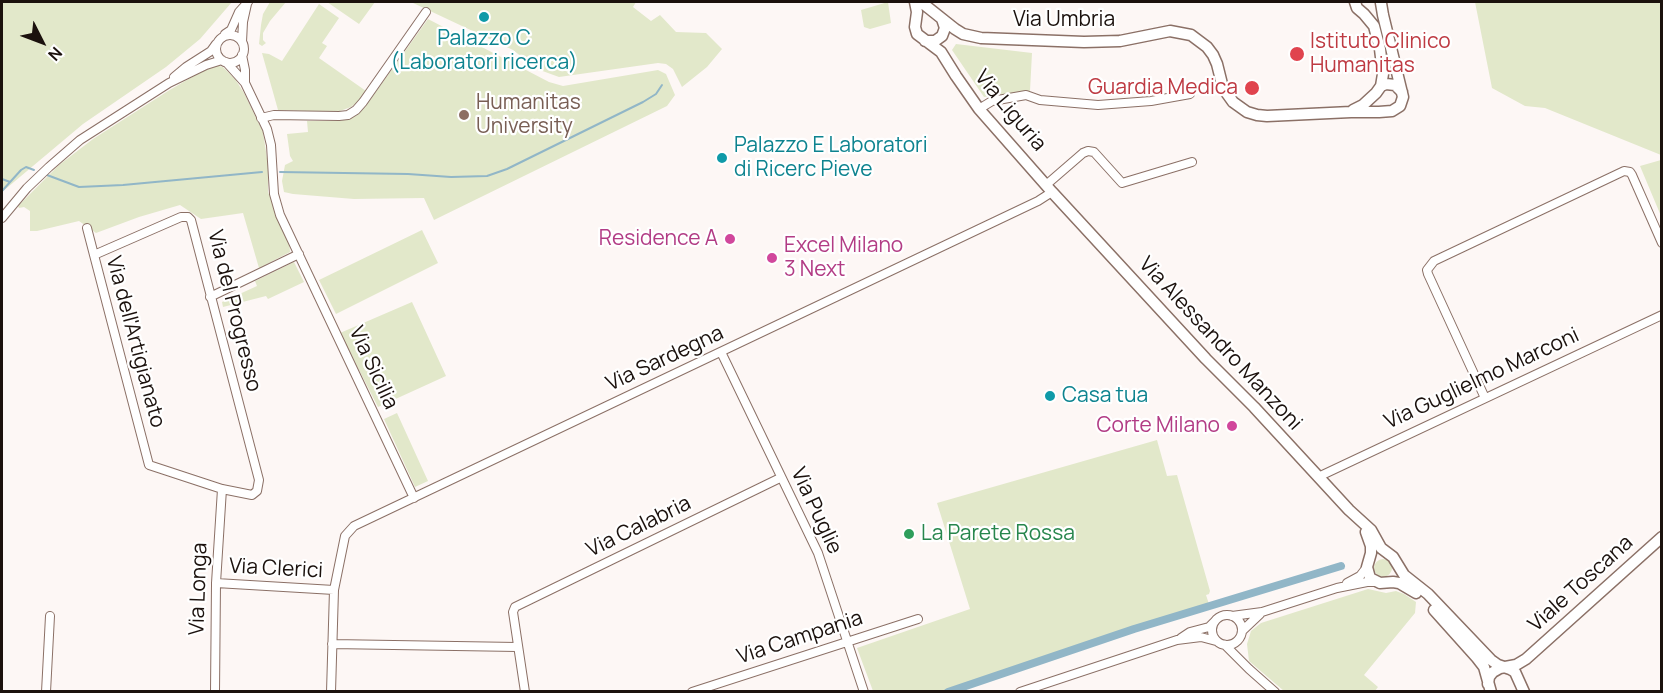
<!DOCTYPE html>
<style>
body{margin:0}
#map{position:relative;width:1663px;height:693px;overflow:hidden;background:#fdf7f5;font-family:Manrope,sans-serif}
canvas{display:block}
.frame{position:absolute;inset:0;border:3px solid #1b110d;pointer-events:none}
.north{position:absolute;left:12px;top:12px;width:60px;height:60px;-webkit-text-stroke:4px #fff;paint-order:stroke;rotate:132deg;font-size:16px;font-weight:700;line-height:24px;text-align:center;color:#1b110d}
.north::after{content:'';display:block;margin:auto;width:21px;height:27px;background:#1b110d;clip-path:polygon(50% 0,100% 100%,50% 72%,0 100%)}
</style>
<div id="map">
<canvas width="1663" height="693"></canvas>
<div class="frame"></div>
<div class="north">N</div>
</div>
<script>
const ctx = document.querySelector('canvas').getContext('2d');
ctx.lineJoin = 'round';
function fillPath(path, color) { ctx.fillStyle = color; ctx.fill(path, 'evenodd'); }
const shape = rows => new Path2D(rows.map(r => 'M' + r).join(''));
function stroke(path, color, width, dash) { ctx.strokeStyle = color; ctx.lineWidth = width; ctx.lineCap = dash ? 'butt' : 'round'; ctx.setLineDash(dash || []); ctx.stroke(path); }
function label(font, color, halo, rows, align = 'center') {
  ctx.font = font + ' Manrope,sans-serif'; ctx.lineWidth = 4.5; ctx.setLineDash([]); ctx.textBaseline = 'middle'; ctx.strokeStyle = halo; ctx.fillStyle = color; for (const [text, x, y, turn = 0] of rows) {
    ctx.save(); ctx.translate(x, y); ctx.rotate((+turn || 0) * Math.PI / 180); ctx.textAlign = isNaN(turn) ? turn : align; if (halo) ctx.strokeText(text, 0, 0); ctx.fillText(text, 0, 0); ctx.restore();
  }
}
const green = shape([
 [2,2,232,2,200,39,166,67,83,124,2,192],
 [270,2,286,2,270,21,263,33,263,40,266,43,262,46,259,44,261,25,263,14],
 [327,2,375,2,359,24],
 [411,2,636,2,633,7,651,21,660,15,676,32,706,33,722,49,707,67,682,87,673,69,666,64,658,63,559,77,537,69,513,50],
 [888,2,891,23,870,29,864,27,861,10],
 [1475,2,1661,2,1661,155,1545,108,1525,106,1492,88],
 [319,4,339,18,322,43,327,46,319,58,366,91,360,100,351,107,337,112,278,110,262,53,269,54,282,61],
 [428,19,549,82,563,86,658,70,666,74,675,95,667,106,434,220,424,198,354,199,293,194,284,192,282,181,285,165,293,161,290,156,287,134,308,132,307,121,337,121,349,119,357,115,365,107],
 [956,44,1032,53,1030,91,984,97,952,50],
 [215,65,223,67,235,79,244,93,263,132,268,165,268,192,289,240,290,252,259,268,243,213,201,219,180,205,139,217,96,233,79,221,37,231,30,231,30,211,24,207,19,208,18,206,59,165,93,139,168,91,209,67],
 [1661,160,1662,160,1661,216,1640,166],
 [422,230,438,263,336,314,319,280],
 [294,262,304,282,268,299,266,296,223,307,222,302,257,286,255,281],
 [412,302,446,376,378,407,340,333],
 [397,413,428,481,415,487,384,419],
 [1157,440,1167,476,1177,475,1210,591,1209,594,1206,595,1209,604,946,691,873,691,857,648,970,609,937,503],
 '1374 568a9 9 0 1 1 18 0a9 9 0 1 1-18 0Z',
 [1368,589,1386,593,1396,591,1404,594,1416,602,1415,613,1364,675,1378,687,1375,691,1284,691,1249,661,1247,644,1251,631,1261,623]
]);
const stream = shape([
 [280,172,408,174,451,177,487,176,507,169,643,102,656,94,662,85],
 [47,175,79,187,123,185,262,172],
 [2,179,10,182],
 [2,191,21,170,26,167,34,170]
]);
const canal = shape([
 [948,692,1134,629,1341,566]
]);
const street = shape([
 [225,34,231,30,239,12,248,2],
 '216 49a14 14 0 1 1 28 0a14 14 0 1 1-28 0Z',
 [242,42,243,22,247,4],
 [242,55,245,70,245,83],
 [226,62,245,83,267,129,271,145,274,194,280,215,414,498],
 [174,77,186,67,211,51,216,44],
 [979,109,992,101,1026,95,1040,100,1098,105,1151,101,1190,94],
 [261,118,274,115,339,116,348,115,356,110,363,102,426,12],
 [1046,185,1083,153,1088,151,1094,152,1122,183,1192,162],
 [2,218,27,188,49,167,80,140,169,83,206,65,222,60],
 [87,228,94,255,149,465,222,489,252,495,257,491,259,480,191,220,188,217,181,217,94,255],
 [210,297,299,254],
 [721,352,818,553,864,692],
 [1485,398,1428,274,1427,270,1434,261,1624,171,1630,172,1632,175,1662,243],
 [1318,477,1662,315],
 [216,583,334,590],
 [1347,583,1360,576,1367,567],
 '1212 630a15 15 0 1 1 30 0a15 15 0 1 1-30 0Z',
 [1232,616,1262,612,1337,588,1367,582,1376,582],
 [1242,631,1260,614],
 [1181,638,1190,632,1209,627,1214,622],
 [332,644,517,647],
 [1225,645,1249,669,1275,692],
 [46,692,50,616],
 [215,692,216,583,222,489],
 [331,692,334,590,345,536,354,526,1038,201,1052,192],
 [525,692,513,612,515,607,780,478],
 [692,692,918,619],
 [1020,692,1177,640,1201,637,1216,641]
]);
const secondary = shape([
 [915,2,917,12,915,27,917,34,941,52,956,76,979,109,1052,192,1206,359,1254,407,1349,510,1371,530,1381,548,1393,557,1404,575,1428,594,1491,660,1498,665,1510,669,1515,672,1524,692],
 [921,2,955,29,963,34,981,38,1084,42,1120,41,1170,31,1191,35,1207,47,1213,55,1217,64,1223,88,1233,102,1247,112,1257,115,1267,116,1351,112,1379,112,1392,111,1400,106,1403,97,1383,15,1381,3],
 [1355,2,1357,8,1364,14,1374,26,1380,49,1383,74,1381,86],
 [925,41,935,41,942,36,945,28,942,19],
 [1353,110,1363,105,1376,93,1381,86,1386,84,1395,85,1402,92],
 [1366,532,1371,546,1371,553,1367,567,1370,578,1380,583,1393,582,1399,583,1416,593],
 [1434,610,1477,658,1484,667,1491,692],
 [1488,684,1489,677,1493,672,1500,668,1516,665,1526,659,1662,537]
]);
const markers = [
 [484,17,6,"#0f9aa8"],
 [1297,54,8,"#e0444e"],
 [1252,88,8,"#e0444e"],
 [464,115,6,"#8d6e63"],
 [722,158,6,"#0f9aa8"],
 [730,239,6,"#d1479c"],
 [772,258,6,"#d1479c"],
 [1050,396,6,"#0f9aa8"],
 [1232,426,6,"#d1479c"],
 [909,534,6,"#2e9e5b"]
];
const streetNames = [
 ["Via Umbria",1064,20],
 ["Via Liguria",1010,111,50],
 ["Via del Progresso",234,311,76],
 ["Via dell'Artigianato",135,342,75],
 ["Via Alessandro Manzoni",1220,344,47],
 ["Via Sardegna",665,359,-25],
 ["Via Sicilia",373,368,65],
 ["Via Guglielmo Marconi",1482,379,-25],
 ["Via Puglie",816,511,65],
 ["Via Calabria",639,527,-26],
 ["Via Clerici",276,569,3],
 ["Viale Toscana",1581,584,-42],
 ["Via Longa",199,589,-88],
 ["Via Campania",800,638,-18]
];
const cultureNames = [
 ["Palazzo C",484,39,"center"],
 ["(Laboratori ricerca)",484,63,"center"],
 ["Palazzo E Laboratori",734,146],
 ["di Ricerc Pieve",734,170],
 ["Casa tua",1062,396]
];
const healthNames = [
 ["Istituto Clinico",1310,42],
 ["Humanitas",1310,66],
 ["Guardia Medica",1238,88,"right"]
];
const educationNames = [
 ["Humanitas",476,103],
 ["University",476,127]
];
const hotelNames = [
 ["Residence A",718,239],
 ["Excel Milano",784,246,"left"],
 ["3 Next",784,270,"left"],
 ["Corte Milano",1220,426]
];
const leisureNames = [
 ["La Parete Rossa",921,534]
];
fillPath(green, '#e2e8ca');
stroke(stream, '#91b6c7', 2);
stroke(canal, '#91b6c7', 8);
stroke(street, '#8b7066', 10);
stroke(secondary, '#8b7066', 13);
stroke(street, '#fff', 8);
stroke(secondary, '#fff', 10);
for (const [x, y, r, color] of markers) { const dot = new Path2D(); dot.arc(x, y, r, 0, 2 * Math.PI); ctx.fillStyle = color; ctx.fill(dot); stroke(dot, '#fff', 2); }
label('21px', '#1b110d', '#fff', streetNames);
label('21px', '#0d838f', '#fff', cultureNames, 'left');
label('21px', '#be3a42', '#fff', healthNames, 'left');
label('21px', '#785e54', '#fff', educationNames, 'left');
label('21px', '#b23c85', '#fff', hotelNames, 'right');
label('21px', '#27864d', '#fff', leisureNames, 'left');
</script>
